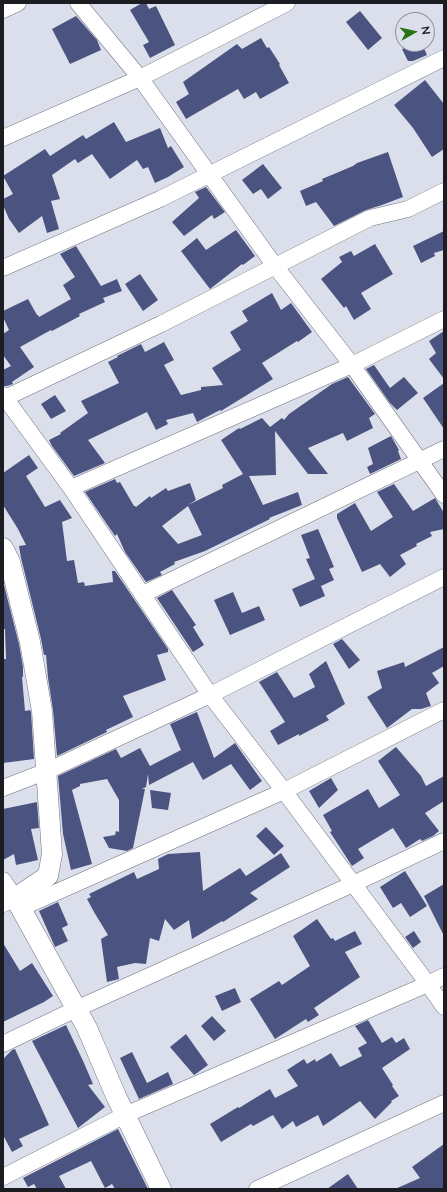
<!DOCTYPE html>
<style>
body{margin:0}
#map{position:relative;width:447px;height:1192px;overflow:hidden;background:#dbdfeb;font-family:Lato,sans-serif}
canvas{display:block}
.frame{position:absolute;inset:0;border:4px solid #1c1d22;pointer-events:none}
.north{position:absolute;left:395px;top:12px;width:40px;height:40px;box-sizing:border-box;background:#dbdfeb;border:1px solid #8f919b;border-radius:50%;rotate:82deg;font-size:11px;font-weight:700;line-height:16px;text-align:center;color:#1c1d22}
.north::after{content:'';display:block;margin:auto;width:14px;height:18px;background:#287215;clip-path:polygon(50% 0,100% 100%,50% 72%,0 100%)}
</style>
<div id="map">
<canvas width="447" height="1192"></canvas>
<div class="frame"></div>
<div class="north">N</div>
</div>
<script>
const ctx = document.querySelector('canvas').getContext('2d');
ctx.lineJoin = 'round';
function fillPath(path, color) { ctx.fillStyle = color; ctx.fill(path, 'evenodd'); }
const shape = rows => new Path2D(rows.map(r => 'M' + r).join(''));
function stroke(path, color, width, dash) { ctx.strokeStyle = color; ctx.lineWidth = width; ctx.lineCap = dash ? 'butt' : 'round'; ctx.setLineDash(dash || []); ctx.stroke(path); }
const building = shape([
 [142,3,146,3,149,9,156,6,175,45,150,58,143,45,149,42,130,10],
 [360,11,382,38,368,50,346,22],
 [76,16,97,40,101,50,70,64,52,29],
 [261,38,267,48,269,47,280,64,279,65,289,83,260,99,256,92,244,99,238,89,186,119,176,102,189,94,183,82,237,44,242,49],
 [413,44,422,44,427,55,413,61,408,61,402,49],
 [425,80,444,104,444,149,432,157,413,128,394,105],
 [114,122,126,142,160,128,168,148,171,146,184,167,168,177,155,183,148,167,143,169,137,160,110,179,92,154,78,163,75,159,52,175,60,199,51,201,59,229,47,233,42,216,19,233,9,219,3,205,3,199,13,194,3,176,45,149,50,156,83,135,86,139],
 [388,152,403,197,382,205,366,210,334,226,316,202,306,206,300,191,323,181,322,179,353,166,357,163],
 [263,164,282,188,268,199,261,189,253,194,242,180],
 [206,187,225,212,214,219,212,215,184,236,172,222,199,198,195,192],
 [236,230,255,256,243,265,242,264,210,289,181,251,197,238,206,250],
 [444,231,444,250,434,253,435,256,421,263,413,246],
 [375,244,393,274,361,293,371,309,354,320,346,306,344,308,321,279,342,262,339,257,351,251,354,256],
 [76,246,101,286,117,279,122,291,103,298,105,302,79,314,80,316,52,331,51,330,20,347,34,367,12,382,13,384,7,386,3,386,3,370,11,366,3,355,3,334,9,330,3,317,3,311,28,299,37,315,38,315,39,317,71,299,63,285,75,277,60,254],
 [140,274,158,300,143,311,125,284],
 [272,293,281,310,291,303,312,332,298,342,297,341,262,363,273,379,221,411,220,410,197,422,193,413,166,420,168,424,156,430,147,412,88,440,105,463,74,476,52,446,49,440,61,434,60,433,88,413,81,401,119,383,108,362,118,357,117,356,141,344,145,352,164,342,174,360,164,365,181,395,201,390,201,387,223,385,212,368,241,350,230,332,248,321,242,311],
 [444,331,444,379,429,359,436,353,429,341],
 [374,365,390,388,404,377,418,393,397,410,390,403,366,369],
 [348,377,375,414,369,418,373,428,347,441,343,433,308,448,328,474,308,474,275,431,276,475,249,476,263,505,298,492,302,505,269,518,270,519,205,551,174,562,175,564,160,572,162,575,146,582,125,552,117,534,115,536,85,492,115,479,117,483,120,482,134,506,135,506,136,507,150,496,151,498,166,488,168,491,190,483,196,500,188,505,223,488,222,485,243,474,221,440,239,428,240,429,262,418,270,427,282,418,284,420,289,414,332,384],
 [188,506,202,535,178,544,162,526],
 [444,383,444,429,423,398],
 [55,395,66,411,51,419,41,404],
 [391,436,399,450,398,451,401,459,370,474,367,467,373,464,368,448],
 [29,455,38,468,26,476,45,507,60,500,72,518,62,522,67,561,74,560,78,583,84,582,85,586,113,582,112,571,115,571,168,649,168,652,157,655,166,680,123,696,133,717,106,730,107,732,57,756,53,710,48,678,46,655,44,655,41,639,21,558,19,546,26,545,18,529,3,505,3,473],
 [394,484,413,511,435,498,444,513,444,529,430,532,432,536,416,544,417,546,400,555,406,564,390,577,380,564,362,572,337,518,337,514,355,503,371,531,393,517,377,492],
 [318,529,334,567,329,569,334,580,321,586,325,596,300,607,292,589,315,579,306,559,310,558,301,535],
 [3,581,19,644,23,667,23,677,22,677,25,711,30,710,31,712,34,759,3,763,3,659,6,659,5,629,3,629],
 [172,590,196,625,193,627,204,645,193,652,157,598],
 [233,592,242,613,259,606,265,620,230,635,214,600],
 [342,639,360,660,349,669,333,644],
 [444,647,444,666,432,673,439,683,426,693,431,706,421,709,412,709,387,728,367,697,382,688,377,671,404,662,405,667],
 [326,661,345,704,326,716,329,720,299,736,299,734,278,745,270,731,285,722,259,682,277,672,294,698,315,687,309,674],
 [197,712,214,758,235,743,262,781,250,790,231,764,203,780,193,762,149,785,148,774,146,787,142,789,145,789,133,848,127,851,109,848,103,837,115,835,116,831,119,832,119,800,107,779,80,784,80,786,72,790,92,864,71,870,63,834,58,776,116,749,121,758,140,748,150,766,181,750,170,724],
 [396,747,421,776,426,786,444,776,444,801,425,813,439,831,433,836,422,841,420,839,406,848,393,828,358,849,364,858,352,866,330,832,332,831,323,815,368,789,379,808,400,795,378,761],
 [331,778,338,790,319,808,309,791],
 [150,790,171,793,168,810,152,808],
 [37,802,39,828,31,829,38,860,16,865,14,854,3,860,3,809],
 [266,827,284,846,274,855,256,836],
 [200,852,203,891,240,868,246,876,281,853,290,867,250,893,258,899,223,922,222,921,192,939,189,920,174,930,165,919,159,941,150,938,146,964,135,963,117,967,119,979,107,982,101,939,108,935,94,912,87,899,91,897,89,894,134,872,137,879,159,869,158,859,168,854],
 [405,871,427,906,410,917,401,903,393,908,380,887],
 [444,884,444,936,424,896],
 [58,902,68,925,62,928,68,941,55,947,39,911],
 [317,919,331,939,333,938,335,941,355,931,362,944,345,952,360,977,314,1008,319,1015,308,1022,306,1019,275,1039,250,999,279,981,282,985,310,966,293,936],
 [414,931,421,942,413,948,405,937],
 [3,943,20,971,32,963,53,996,44,1002,3,1022],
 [235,988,241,1002,222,1011,215,996],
 [212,1016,226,1031,214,1041,201,1026],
 [368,1020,382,1043,392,1037,396,1043,404,1038,410,1049,382,1068,393,1085,392,1086,399,1096,391,1101,392,1102,375,1119,360,1101,323,1126,318,1115,296,1127,293,1121,282,1129,273,1115,253,1126,251,1124,221,1142,210,1124,238,1107,239,1108,270,1089,275,1098,298,1086,287,1070,304,1059,307,1064,315,1059,316,1062,331,1053,340,1067,362,1056,358,1048,367,1043,355,1026],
 [66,1025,84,1063,93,1084,88,1085,105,1107,78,1128,32,1041],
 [186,1034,208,1065,197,1073,194,1075,170,1047],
 [15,1049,49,1125,19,1139,23,1146,12,1152,3,1135,3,1059,12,1050],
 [132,1052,147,1083,168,1072,173,1084,139,1099,120,1058],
 [118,1129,148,1189,115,1189,112,1184,105,1188,91,1161,59,1176,66,1189,37,1189,34,1184,28,1187,23,1178],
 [444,1144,444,1189,395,1189,420,1178,412,1167],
 [348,1174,358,1189,327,1189]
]);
const minor = shape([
 [78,3,140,78,275,266,352,365,444,495],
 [3,10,18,3],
 [3,138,140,78,287,3],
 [3,268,160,199,444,58],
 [3,395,71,488,210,695,284,791,428,984,444,1007],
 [5,398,161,324,370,218,408,209,444,191],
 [71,488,352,365,444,319],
 [143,594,444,449],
 [3,788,47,771,210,695,444,577],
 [3,880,15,898,3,904],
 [21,908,284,791,444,710],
 [3,1044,76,1009,353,884,444,841],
 [3,1177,125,1115,428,984,444,976],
 [257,1189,444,1103]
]);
const tertiary = shape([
 [3,548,10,562,30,642,42,711,52,854,48,876,15,898,87,1028,116,1096,161,1189]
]);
fillPath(building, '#4b5480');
stroke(minor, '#70737e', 17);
stroke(tertiary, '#70737e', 21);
stroke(minor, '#fff', 16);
stroke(tertiary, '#fff', 20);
</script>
